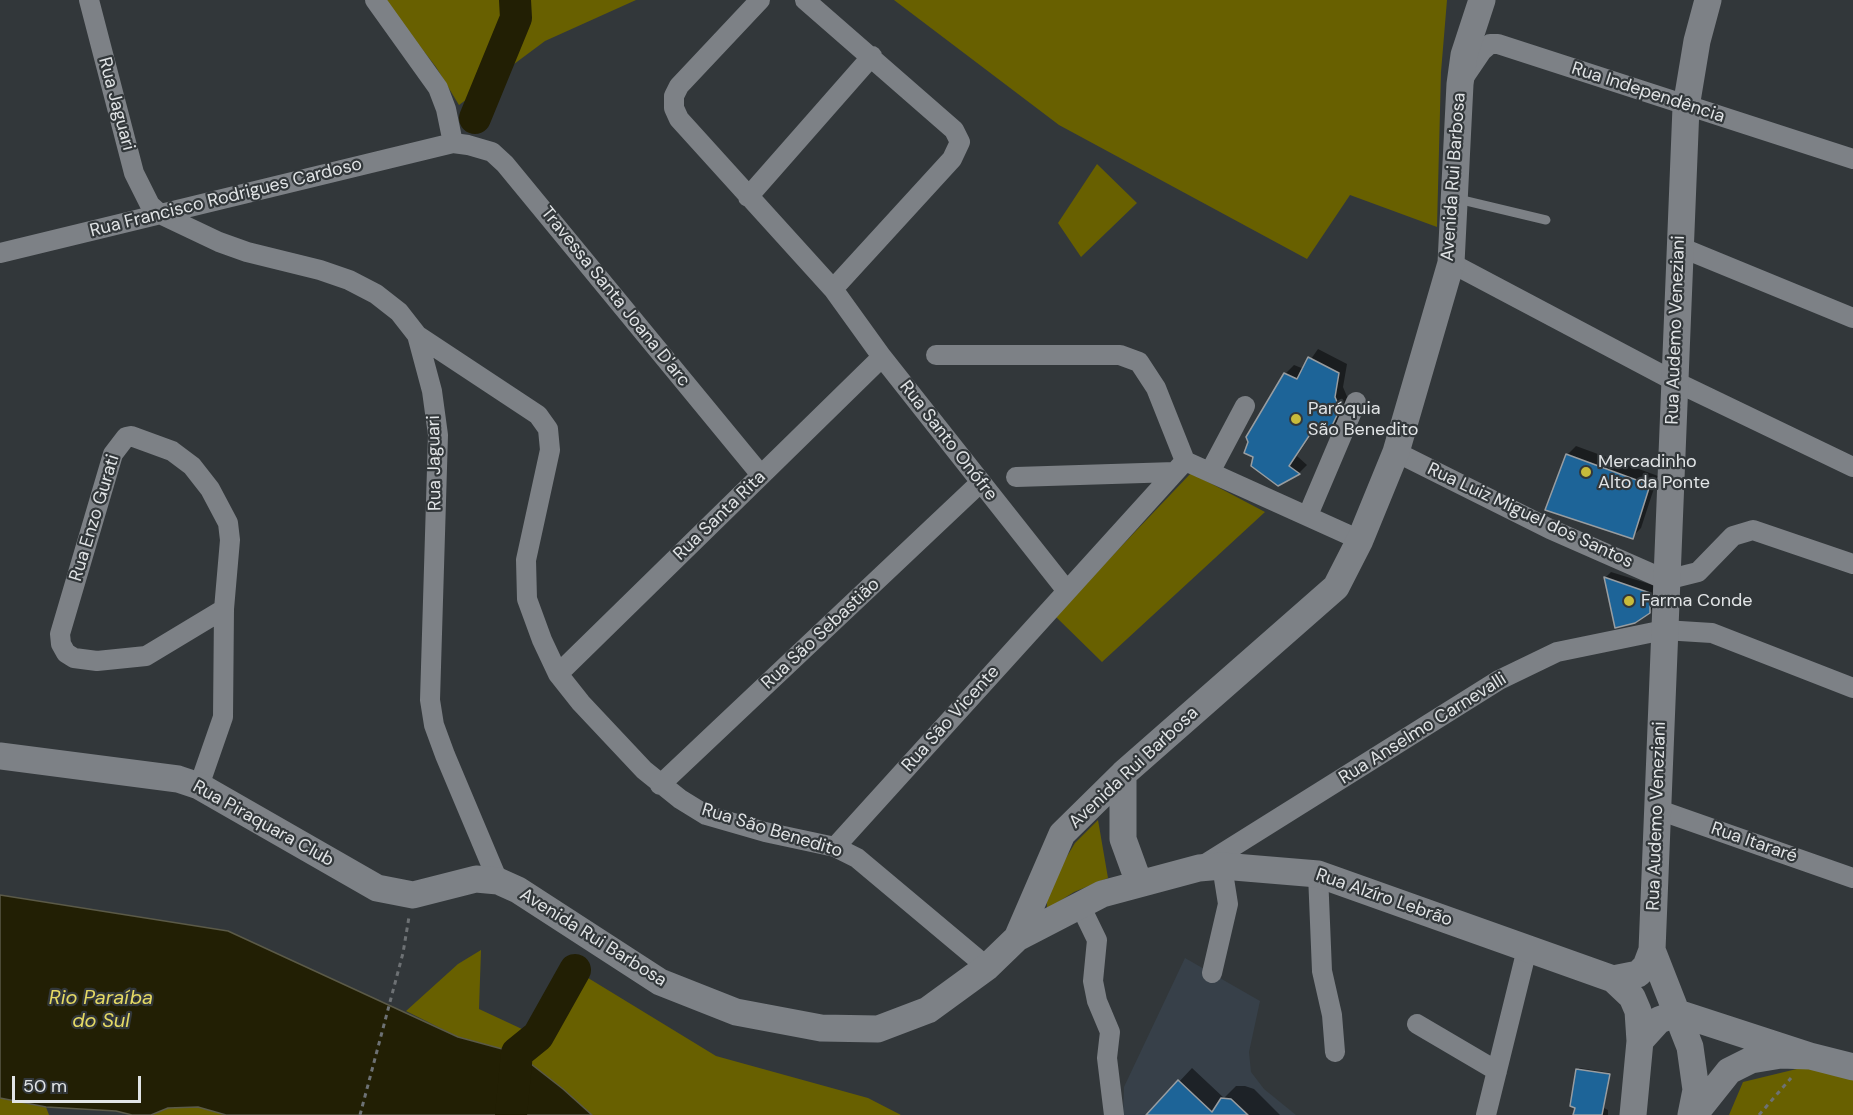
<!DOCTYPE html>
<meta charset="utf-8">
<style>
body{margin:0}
#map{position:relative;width:1853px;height:1115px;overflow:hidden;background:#32373a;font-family:"DM Sans",sans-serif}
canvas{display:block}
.scale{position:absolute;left:12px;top:1076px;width:129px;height:27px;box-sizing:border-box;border:3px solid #e1e4e6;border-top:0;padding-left:8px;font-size:18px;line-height:21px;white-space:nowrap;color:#e1e4e6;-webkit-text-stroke:4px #32373a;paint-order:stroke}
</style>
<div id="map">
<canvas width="1853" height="1115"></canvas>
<div class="scale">50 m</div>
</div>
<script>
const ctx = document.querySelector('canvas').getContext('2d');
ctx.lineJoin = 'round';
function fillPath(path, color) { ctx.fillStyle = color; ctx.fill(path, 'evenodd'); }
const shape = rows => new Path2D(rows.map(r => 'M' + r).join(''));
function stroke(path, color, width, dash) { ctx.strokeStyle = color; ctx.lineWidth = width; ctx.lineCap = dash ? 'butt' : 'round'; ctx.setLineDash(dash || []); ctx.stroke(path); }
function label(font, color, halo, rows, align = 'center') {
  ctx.font = font + ' "DM Sans",sans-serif'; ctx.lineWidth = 4.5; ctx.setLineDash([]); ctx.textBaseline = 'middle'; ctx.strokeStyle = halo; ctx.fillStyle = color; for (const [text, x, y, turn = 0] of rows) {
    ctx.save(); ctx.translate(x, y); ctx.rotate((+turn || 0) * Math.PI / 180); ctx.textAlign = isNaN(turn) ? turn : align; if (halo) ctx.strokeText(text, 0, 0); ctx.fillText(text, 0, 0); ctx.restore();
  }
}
const built = shape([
 [1185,958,1260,1001,1249,1052,1251,1072,1264,1089,1296,1115,1123,1115,1124,1087]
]);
const green = shape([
 [384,0,636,0,545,41,459,105,436,67],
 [894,0,1447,0,1441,72,1437,227,1350,195,1307,259,1059,125],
 [1097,164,1137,203,1081,257,1058,223],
 [1191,473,1265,512,1102,662,1055,616],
 [1098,820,1108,878,1074,892,1047,909,1047,896,1057,873,1075,843],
 [481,950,479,1009,537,1036,575,970,716,1056,868,1098,901,1115,592,1115,563,1089,517,1053,458,1037,406,1011,458,964],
 [1809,1066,1853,1075,1853,1115,1729,1115,1743,1082],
 [0,1098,46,1107,49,1115,0,1115],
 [198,1107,226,1115,151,1115,168,1108]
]);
const water = shape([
 [0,895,228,931,458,1037,517,1053,563,1089,592,1115,226,1115,198,1107,168,1108,151,1115,132,1115,116,1111,46,1107,0,1098,0,895]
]);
const shadow = shape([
 [1318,349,1347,364,1343,387,1348,399,1337,422,1328,431,1317,426,1297,456,1307,465,1299,473,1278,484,1285,374,1294,365,1304,369],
 [1576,446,1658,476,1641,528,1632,537,1567,455],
 [1611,572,1656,586,1656,605,1649,612,1605,578],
 [1192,1068,1224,1098,1236,1086,1245,1086,1254,1089,1280,1115,1148,1115],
 [1579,1068,1611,1073,1604,1108,1608,1110,1608,1115,1575,1115]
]);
const river = shape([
 [475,118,516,18,515,0],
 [511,1115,517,1053,538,1036,575,970]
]);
const building = shape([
 [1308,357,1339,373,1335,397,1340,409,1329,432,1315,427,1289,466,1300,474,1278,486,1251,466,1253,457,1244,453,1248,442,1246,437,1284,373,1297,379,1308,357],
 [1566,454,1650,485,1633,539,1545,510,1566,454],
 [1604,577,1650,593,1650,613,1635,623,1615,628,1604,577],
 [1576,1069,1610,1074,1602,1115,1573,1115,1575,1108,1570,1106,1576,1069],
 [1178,1080,1212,1112,1221,1098,1231,1099,1248,1115,1146,1115,1178,1080]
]);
const path = shape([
 [360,1115,403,953,409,917],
 [1759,1115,1791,1078]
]);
const lane = shape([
 [1458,199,1546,220]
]);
const street = shape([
 [89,0,134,173,150,205,160,214,219,242,247,252,320,270,349,280,376,294,399,312,417,335,432,391,438,435,430,700,434,725,445,755,498,881],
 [375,0,438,88,446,109,453,143],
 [760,0,679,86,674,96,674,108,679,119,833,289,882,357,1067,591],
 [805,0,954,130,960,142,952,159,833,289],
 [1463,79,1482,51,1490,44,1498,44,1853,159],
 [748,197,872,56],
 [1680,247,1853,318],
 [0,253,453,143,468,145,492,152,505,164,761,475],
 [1451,263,1674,381,1853,467],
 [417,335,538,415,548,429,550,450,526,560,527,599,542,640,558,674,581,703,644,770,680,799,706,815,765,832,835,847,857,858,987,967],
 [936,355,1120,355,1139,362,1156,388,1185,461],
 [1396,452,1550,529,1666,580,1698,572,1733,536,1753,530,1853,564],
 [1210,472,1245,406],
 [1016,477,1175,472],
 [1308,515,1356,402],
 [558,674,882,357],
 [660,785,981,482],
 [199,786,223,717,224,609,230,540,228,523,210,489,192,466,172,451,131,436,126,437,113,454,60,634,61,644,66,653,74,658,97,661,146,656,224,609],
 [1656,809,1853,878],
 [835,847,1185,461,1360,540],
 [1202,866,1499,680,1557,652,1664,630,1712,633,1853,688],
 [1318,874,1322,971,1332,1015,1335,1052],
 [1080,905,1097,940,1093,981,1097,1001,1110,1032,1107,1058,1114,1115],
 [1212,973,1228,904,1222,866],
 [1417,1024,1497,1071],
 [1486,1115,1527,949]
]);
const secondary = shape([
 [0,756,178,779,199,786,377,888,413,895,476,879,498,881,518,890,660,982,736,1012,821,1028,878,1029,928,1010,987,967,1017,938,1062,834,1123,774,1336,587,1360,540,1396,452,1451,263,1460,84,1464,55,1482,0],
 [1123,774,1123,839,1139,883],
 [1017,938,1102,894,1199,868,1222,866,1318,874,1613,979,1638,974,1646,966,1652,950],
 [1613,979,1632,997,1638,1011,1640,1041,1633,1115],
 [1640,1041,1659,1020,1678,1013,1810,1056],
 [1691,1115,1696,1090,1690,1047,1652,950,1686,107,1697,41,1708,0],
 [1694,1115,1729,1071,1751,1060,1781,1055,1810,1056,1853,1067]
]);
const markers = [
 [1296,419,6,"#c8bb3b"],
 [1586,472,6,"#c8bb3b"],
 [1629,601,6,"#c8bb3b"]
];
const streetNames = [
 ["Rua Independência",1648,93,18],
 ["Rua Jaguari",116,104,75],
 ["Avenida Rui Barbosa",1454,177,-86],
 ["Rua Francisco Rodrigues Cardoso",226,198,-14],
 ["Travessa Santa Joana D'arc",615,297,51],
 ["Rua Audemo Veneziani",1676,330,-88],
 ["Rua Santo Onófre",948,441,52],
 ["Rua Jaguari",435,463,-91],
 ["Rua Santa Rita",720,516,-44],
 ["Rua Luiz Miguel dos Santos",1530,516,25],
 ["Rua Enzo Gurati",95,518,-73],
 ["Rua São Sebastião",821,634,-43],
 ["Rua São Vicente",951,719,-48],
 ["Rua Anselmo Carnevalli",1423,729,-32],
 ["Avenida Rui Barbosa",1134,768,-43],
 ["Rua Audemo Veneziani",1657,816,-88],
 ["Rua Piraquara Club",263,824,29],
 ["Rua São Benedito",772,831,17],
 ["Rua Itararé",1754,843,19],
 ["Rua Alzíro Lebrão",1384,898,19],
 ["Avenida Rui Barbosa",593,938,32]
];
const poiNames = [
 ["Paróquia",1308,409],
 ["São Benedito",1308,430],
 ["Mercadinho",1598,462],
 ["Alto da Ponte",1598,483],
 ["Farma Conde",1641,601]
];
const waterNames = [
 ["Rio Paraíba",101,999],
 ["do Sul",101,1022]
];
fillPath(built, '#374049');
fillPath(green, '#686000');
fillPath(water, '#221f04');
stroke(water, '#5b5a48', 1.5);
fillPath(shadow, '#0007');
stroke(river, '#221f04', 32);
fillPath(building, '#1d6498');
stroke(building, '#989da1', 1.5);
stroke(path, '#6d7174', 3, [4.5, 4.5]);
stroke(lane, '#7d8186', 9);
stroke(street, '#7d8186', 20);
stroke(secondary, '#7d8186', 27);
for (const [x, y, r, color] of markers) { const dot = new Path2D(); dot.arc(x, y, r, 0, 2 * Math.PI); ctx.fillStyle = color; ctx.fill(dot); stroke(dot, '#32373a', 2); }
label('18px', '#e1e4e6', '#32373a', streetNames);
label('18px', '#e1e4e6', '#32373a', poiNames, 'left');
label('italic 20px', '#e5d964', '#32373a', waterNames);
</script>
